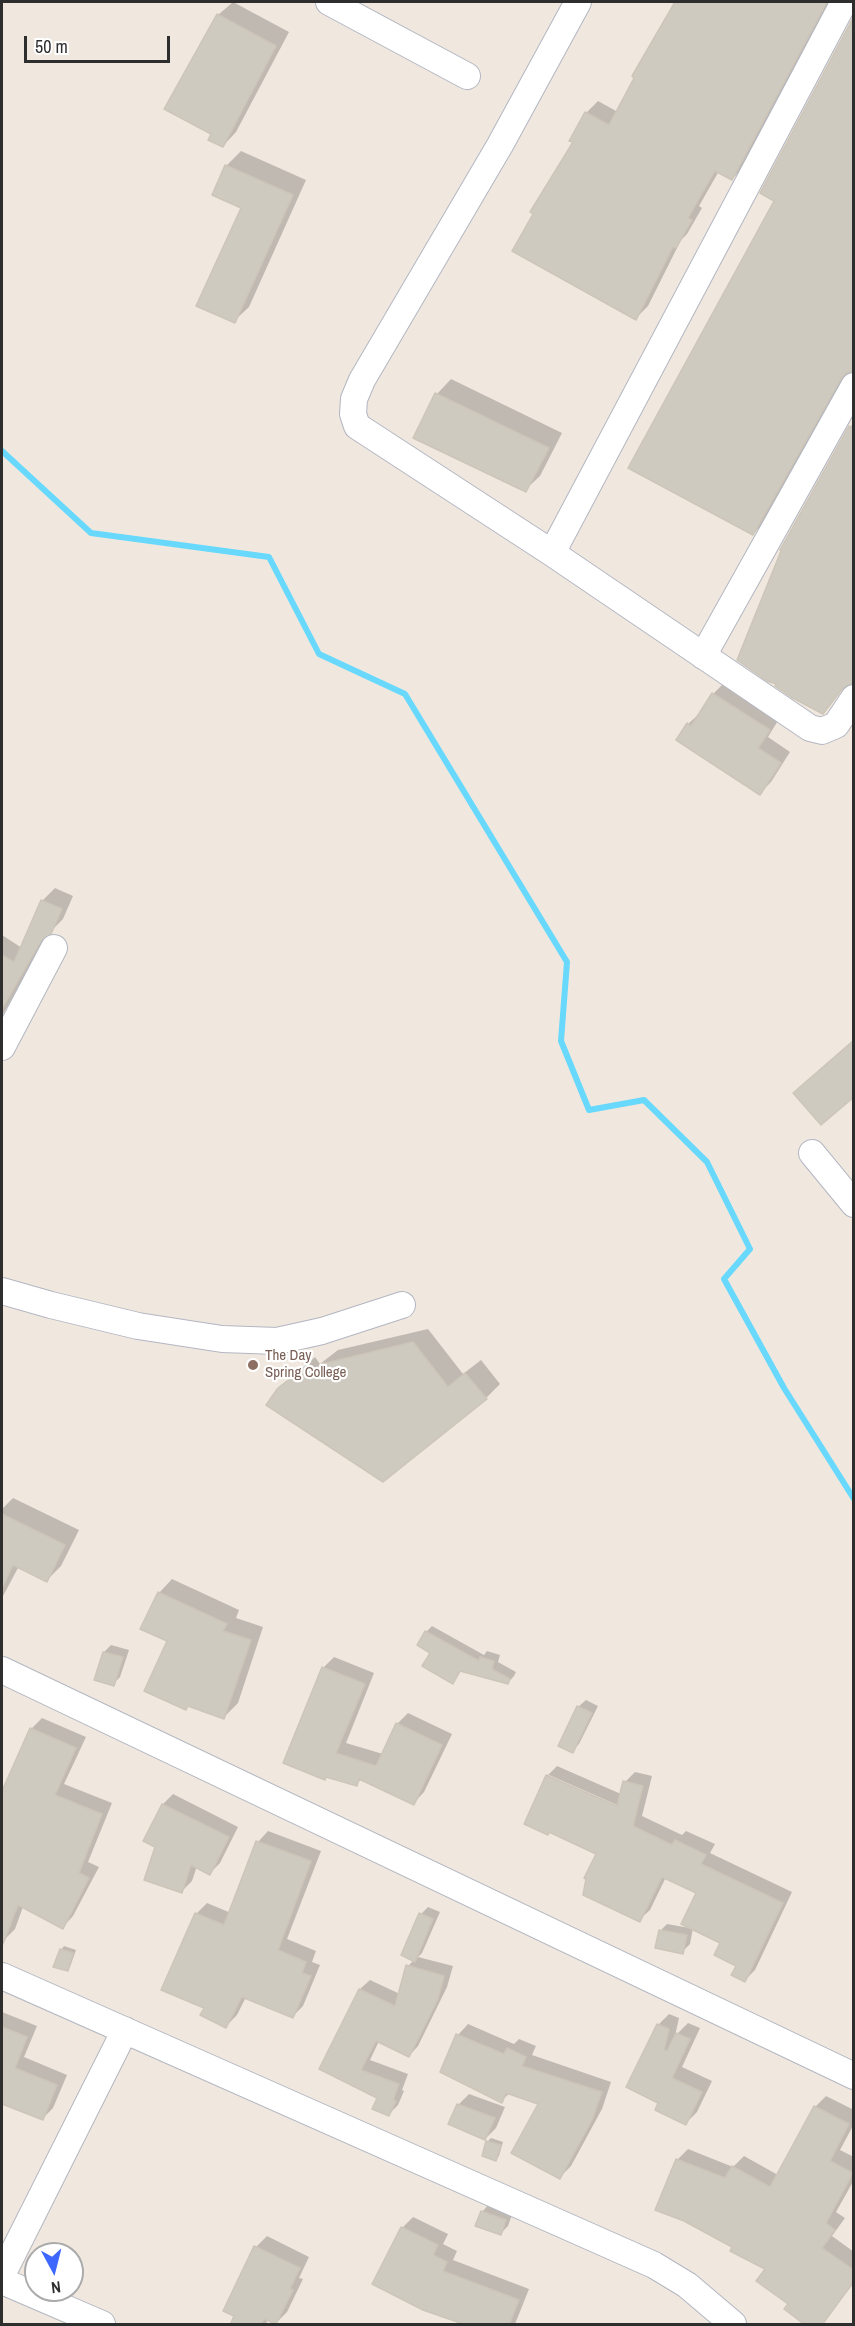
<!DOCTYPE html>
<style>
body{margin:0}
#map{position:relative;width:855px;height:2326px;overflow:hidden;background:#f0e8df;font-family:"Archivo Narrow",sans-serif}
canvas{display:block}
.frame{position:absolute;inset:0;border:3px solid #2e2e2e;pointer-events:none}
.north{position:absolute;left:24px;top:2242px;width:60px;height:60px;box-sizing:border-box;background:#fff;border:2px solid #ababab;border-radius:50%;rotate:173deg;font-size:16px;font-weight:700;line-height:24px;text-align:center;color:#2e2e2e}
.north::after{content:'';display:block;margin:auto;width:21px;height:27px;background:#3d67ff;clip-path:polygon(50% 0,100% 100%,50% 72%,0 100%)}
.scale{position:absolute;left:24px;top:36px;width:146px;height:27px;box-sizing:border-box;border:3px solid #2e2e2e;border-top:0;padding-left:8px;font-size:18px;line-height:21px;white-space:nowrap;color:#2e2e2e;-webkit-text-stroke:4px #fff;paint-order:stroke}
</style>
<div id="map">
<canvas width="855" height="2326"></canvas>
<div class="frame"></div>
<div class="north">N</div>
<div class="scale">50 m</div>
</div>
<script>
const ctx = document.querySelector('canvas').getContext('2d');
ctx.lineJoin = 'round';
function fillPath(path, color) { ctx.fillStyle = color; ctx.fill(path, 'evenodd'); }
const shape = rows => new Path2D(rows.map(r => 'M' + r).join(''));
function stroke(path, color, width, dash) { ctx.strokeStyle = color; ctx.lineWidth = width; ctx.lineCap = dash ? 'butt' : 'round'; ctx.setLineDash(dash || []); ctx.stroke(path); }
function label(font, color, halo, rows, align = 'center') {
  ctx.font = font + ' "Archivo Narrow",sans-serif'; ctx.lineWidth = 4.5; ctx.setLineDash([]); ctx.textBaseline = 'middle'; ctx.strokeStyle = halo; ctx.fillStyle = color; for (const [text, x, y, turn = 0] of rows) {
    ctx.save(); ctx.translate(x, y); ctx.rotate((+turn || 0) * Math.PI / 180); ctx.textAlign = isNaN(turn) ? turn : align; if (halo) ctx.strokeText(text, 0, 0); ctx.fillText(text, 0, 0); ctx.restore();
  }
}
const shadow = shape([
 [233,2,289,32,236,132,223,146,218,15],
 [676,2,832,2,744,167,732,179,719,171,699,206,702,208,687,234,681,240,648,306,636,318,575,142,586,113,598,101,618,112,636,77,634,76],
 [241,151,306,180,249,307,234,321,243,207,214,194,227,165],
 [776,200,849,371,765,522,753,534],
 [451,379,562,433,540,476,525,490,437,394],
 [854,421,854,682,848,683,823,712,782,549],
 [724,683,779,719,768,737,790,752,771,782,760,793,688,724,700,713,713,694],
 [55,888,73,896,63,919,49,933,2,1016,2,935,22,948,42,901],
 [428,1329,463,1374,481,1360,500,1384,486,1398,279,1389,315,1357,320,1364,338,1350],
 [13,1498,79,1530,61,1566,47,1580,19,1566,2,1598,2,1509],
 [172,1579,239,1610,236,1618,263,1627,238,1703,224,1717,189,1705,185,1709,159,1593],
 [432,1626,484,1655,487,1651,500,1655,498,1662,516,1672,514,1676,508,1683,462,1670,452,1682,432,1652,426,1632],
 [111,1645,129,1650,120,1677,113,1684,104,1652],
 [334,1657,374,1673,346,1743,383,1754,397,1724,408,1713,452,1734,424,1792,414,1803,362,1779,356,1784,328,1775,323,1668],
 [586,1700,598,1706,579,1744,572,1751,578,1707],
 [42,1718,86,1737,64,1784,112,1803,88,1862,99,1867,73,1916,63,1927,23,1907,15,1929,4,1940,2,1939,2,1795,31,1729],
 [557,1766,621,1794,625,1782,635,1772,652,1776,642,1816,682,1835,686,1831,715,1844,710,1853,792,1892,755,1970,745,1980,722,1942,693,1928,690,1944,683,1951,660,1931,667,1924,690,1928,698,1893,666,1877,650,1910,639,1920,547,1776],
 [549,1775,624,1808,623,1811,549,1778],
 [173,1794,238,1827,220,1863,210,1873,197,1866,192,1881,182,1891,157,1846,145,1841,163,1804],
 [268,1831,321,1851,287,1939,316,1951,312,1962,320,1965,303,2006,292,2017,246,1997,237,2015,226,2026,206,2008,196,1914,207,1903,231,1913,258,1842],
 [428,1907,440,1912,422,1953,418,1957,453,1966,447,1987,418,2046,409,2056,379,2041,370,2060,408,2074,402,2090,404,2091,398,2105,388,2115,379,2097,321,2069,360,1989,370,1980,400,1994,408,1966,415,1959,421,1914],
 [64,1946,76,1950,70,1967,67,1970,61,1950],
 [2,2012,37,2026,24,2057,67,2075,53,2108,43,2118,2,2102],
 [669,2014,679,2018,675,2036,688,2023,700,2028,682,2067,712,2081,697,2112,686,2123,660,2102,658,2025],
 [468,2024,514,2044,519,2039,536,2046,532,2055,611,2082,602,2109,571,2166,560,2177,540,2103,510,2093,501,2101,458,2035],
 [469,2094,505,2107,496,2128,485,2139,458,2105],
 [826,2096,854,2110,854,2124,840,2150,854,2157,854,2180,836,2212,845,2218,832,2236,854,2252,854,2283,821,2324,790,2303,767,2269,734,2246,677,2160,688,2149,733,2167,744,2156,778,2175,815,2107],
 [491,2138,503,2142,499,2156,496,2159,483,2155,488,2141],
 [489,2204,513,2212,508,2226,501,2233,482,2212],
 [413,2217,448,2234,443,2244,457,2251,453,2260,529,2289,515,2324,468,2324,374,2283,402,2228],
 [267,2236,309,2257,299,2278,303,2279,287,2312,276,2323,268,2319,266,2324,232,2324,256,2247]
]);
const stream = shape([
 [2,451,91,533,269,557,319,654,405,694,567,962,561,1041,589,1110,644,1100,707,1162,750,1249,724,1279,784,1388,854,1499]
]);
const building = shape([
 [675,2,827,2,732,180,715,171,688,218,692,220,676,248,673,247,636,320,512,251,533,214,530,212,573,142,569,141,585,112,609,125,634,78,632,76,675,2],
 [217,14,276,46,223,147,208,140,211,134,164,109,217,14],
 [854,16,854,371,846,373,841,379,753,535,628,468,774,201,760,193,854,16],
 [225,165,293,195,235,323,196,306,241,208,212,195,225,165],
 [435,393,549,448,526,492,413,438,435,393],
 [849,426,854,429,854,683,842,689,823,714,791,697,775,686,776,684,767,681,737,660,781,551,780,550,849,426],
 [712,693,770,730,758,748,781,763,760,795,676,740,687,723,691,726,712,693],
 [41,900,62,909,51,934,41,941,2,1009,2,955,14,962,41,900],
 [854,1040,854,1097,821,1125,793,1093,854,1040],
 [413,1342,448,1387,465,1373,487,1399,383,1482,266,1405,278,1388,300,1371,305,1377,322,1364,413,1342],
 [2,1514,65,1545,47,1582,13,1565,2,1588,2,1514],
 [158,1592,227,1624,223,1631,251,1640,224,1719,188,1706,186,1710,144,1691,167,1641,140,1629,158,1592],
 [425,1631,479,1661,480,1657,494,1661,492,1669,510,1679,508,1684,460,1671,453,1684,422,1666,430,1653,417,1645,425,1631],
 [103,1652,123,1657,114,1686,94,1680,103,1652],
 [322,1667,365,1684,336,1753,376,1766,396,1723,442,1745,414,1805,359,1779,357,1786,326,1777,325,1780,283,1763,322,1667],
 [577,1706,592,1713,573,1753,558,1746,577,1706],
 [30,1728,76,1748,55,1795,102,1814,79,1873,89,1878,63,1929,18,1905,3,1944,2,1944,2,1791,30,1728],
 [546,1775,617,1806,623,1781,643,1786,633,1826,672,1845,675,1840,706,1855,701,1864,783,1903,745,1982,731,1975,736,1966,714,1955,720,1943,681,1924,696,1893,662,1877,640,1922,583,1895,586,1879,584,1878,596,1854,549,1832,548,1835,524,1824,546,1775],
 [162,1804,229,1837,210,1875,191,1865,182,1893,144,1880,155,1847,143,1841,162,1804],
 [256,1841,311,1861,278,1950,306,1962,302,1973,311,1976,293,2018,242,1997,226,2028,200,2015,204,2008,161,1990,195,1913,224,1925,256,1841],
 [419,1913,433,1919,415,1962,401,1955,419,1913],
 [659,1930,687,1935,683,1954,655,1948,659,1930],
 [60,1949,73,1953,68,1971,53,1967,60,1949],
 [406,1965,444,1976,438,1999,409,2057,376,2041,361,2070,399,2084,393,2100,396,2101,389,2116,372,2109,377,2098,319,2069,359,1989,395,2006,406,1965],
 [657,2024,669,2029,664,2050,667,2051,676,2033,690,2039,672,2078,702,2092,686,2125,655,2110,658,2103,626,2087,657,2024],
 [2,2027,27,2037,15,2068,57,2085,43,2120,2,2104,2,2027],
 [456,2034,504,2054,507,2048,526,2057,522,2066,602,2092,592,2120,560,2179,511,2153,538,2104,506,2093,502,2103,440,2072,456,2034],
 [457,2104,495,2118,485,2140,448,2124,457,2104],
 [814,2106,849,2124,830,2161,853,2173,826,2223,835,2230,822,2248,854,2270,854,2281,822,2325,805,2325,784,2309,788,2304,756,2281,765,2269,730,2251,732,2247,684,2221,655,2210,676,2159,725,2178,732,2166,770,2187,814,2106],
 [486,2141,501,2145,496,2161,482,2156,486,2141],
 [481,2211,506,2220,501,2235,475,2226,481,2211],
 [401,2227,438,2245,433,2255,447,2262,443,2271,519,2300,509,2325,466,2325,423,2310,372,2284,401,2227],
 [254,2246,300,2268,290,2289,293,2290,276,2324,264,2319,261,2325,230,2325,234,2316,223,2311,254,2246]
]);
const minor = shape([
 [329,2,467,76],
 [578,2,500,145,362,380,354,399,353,414,357,426,552,553,810,728,822,731,836,725,854,698],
 [552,553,844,2],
 [703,656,854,386],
 [2,1047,54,948],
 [812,1153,854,1204],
 [2,1291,51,1305,138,1326,222,1339,277,1341,322,1331,402,1305],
 [2,1670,854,2076],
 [2,1976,654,2265,687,2285,733,2324],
 [2,2275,125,2030],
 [2,2281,102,2324]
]);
const markers = [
 [253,1365,6,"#8d6e63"]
];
const educationNames = [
 ["The Day",265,1356],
 ["Spring College",265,1373]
];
fillPath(shadow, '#0003');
stroke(stream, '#68d9fc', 6);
fillPath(building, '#cfcac0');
stroke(building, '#ccc5b8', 1.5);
stroke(minor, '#b3b6c2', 28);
stroke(minor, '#fff', 26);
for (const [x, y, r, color] of markers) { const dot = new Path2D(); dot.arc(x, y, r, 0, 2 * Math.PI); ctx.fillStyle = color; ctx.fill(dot); stroke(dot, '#fff', 2); }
label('15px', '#785e54', '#fff', educationNames, 'left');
</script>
